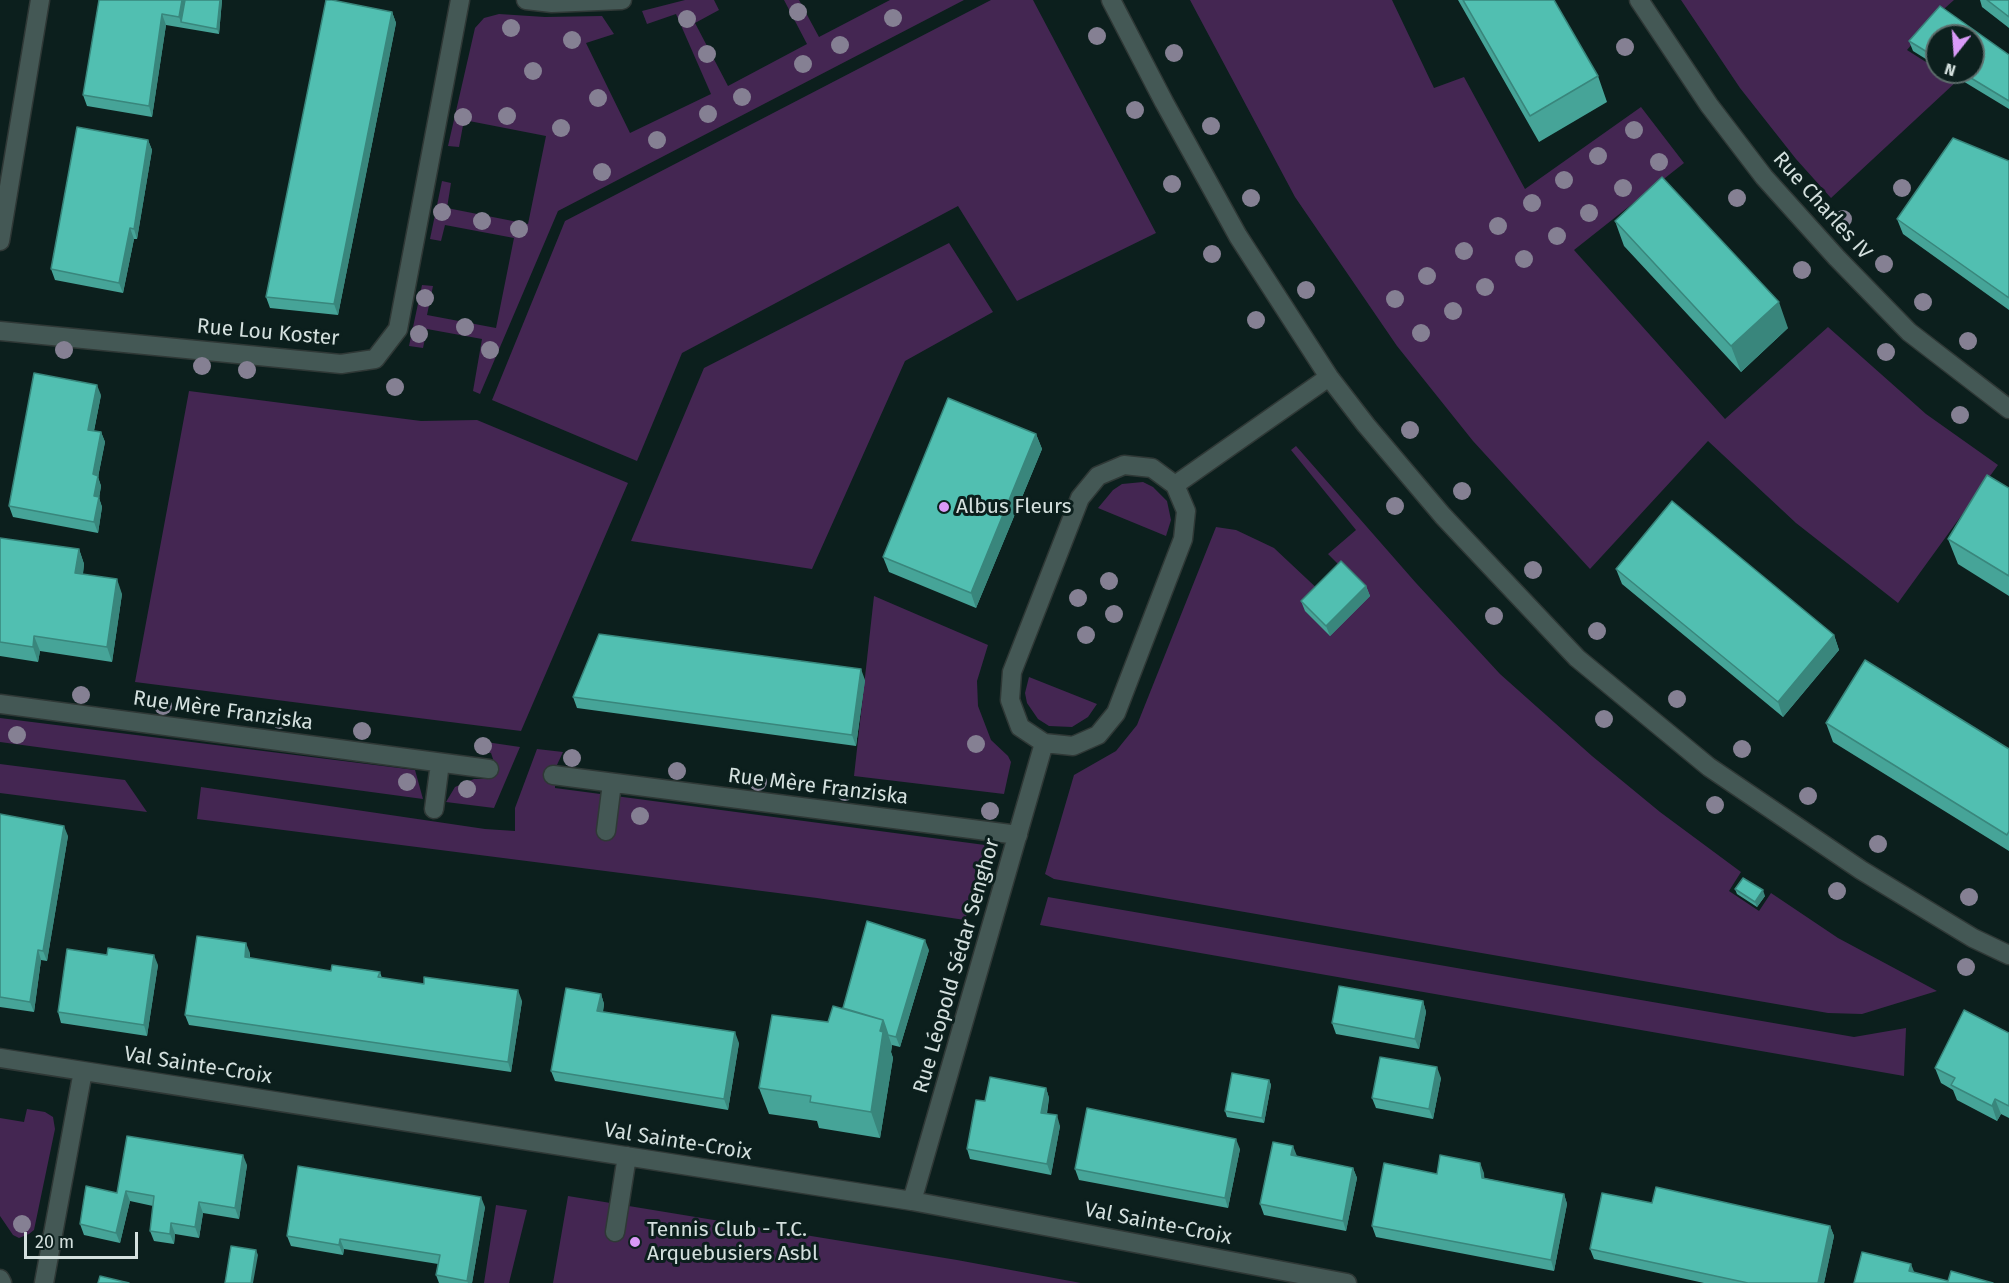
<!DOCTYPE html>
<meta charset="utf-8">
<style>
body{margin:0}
#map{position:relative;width:2009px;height:1283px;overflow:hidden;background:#0c1f1d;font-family:"Fira Sans",sans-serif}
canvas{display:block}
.north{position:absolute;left:1925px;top:24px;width:60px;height:60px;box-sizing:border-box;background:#0c1f1d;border:2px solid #5c6c6a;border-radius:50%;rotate:197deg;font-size:16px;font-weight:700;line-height:24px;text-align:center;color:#d4e0de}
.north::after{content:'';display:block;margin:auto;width:21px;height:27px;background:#d99af7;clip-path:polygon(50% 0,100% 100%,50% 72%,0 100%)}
.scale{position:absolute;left:24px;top:1232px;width:114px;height:27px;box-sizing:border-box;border:3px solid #d4e0de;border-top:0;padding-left:8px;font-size:18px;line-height:21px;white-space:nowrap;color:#d4e0de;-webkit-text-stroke:4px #0c1f1d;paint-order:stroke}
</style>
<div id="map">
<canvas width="2009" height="1283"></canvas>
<div class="north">N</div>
<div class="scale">20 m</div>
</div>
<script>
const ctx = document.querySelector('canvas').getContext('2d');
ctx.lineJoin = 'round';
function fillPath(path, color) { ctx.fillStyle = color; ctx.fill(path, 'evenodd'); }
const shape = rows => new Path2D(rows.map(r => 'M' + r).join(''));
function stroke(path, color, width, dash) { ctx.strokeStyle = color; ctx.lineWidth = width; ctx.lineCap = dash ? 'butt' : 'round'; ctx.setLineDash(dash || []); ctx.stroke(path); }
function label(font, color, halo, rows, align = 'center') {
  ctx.font = font + ' "Fira Sans",sans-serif'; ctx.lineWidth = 6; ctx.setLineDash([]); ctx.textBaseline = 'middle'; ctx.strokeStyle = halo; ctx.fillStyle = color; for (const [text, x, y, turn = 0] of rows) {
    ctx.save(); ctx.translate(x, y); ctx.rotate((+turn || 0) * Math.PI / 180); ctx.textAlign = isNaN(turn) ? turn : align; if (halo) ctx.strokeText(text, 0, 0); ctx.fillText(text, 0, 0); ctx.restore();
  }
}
const green = shape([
 [685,0,714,0,719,10,695,23,728,86,807,44,784,0,799,0,819,37,890,0,964,0,558,211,480,394,473,391,482,339,427,329,423,348,409,346,422,285,433,286,427,315,496,328,514,238,445,225,441,241,430,239,442,181,451,183,447,208,528,224,546,136,464,120,459,147,448,146,475,28,484,18,499,14,545,17,602,16,614,34,586,43,630,133,711,94,676,14,647,24,642,11],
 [991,0,1033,0,1156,233,1017,301,958,206,682,353,637,461,492,400,565,221],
 [1190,0,1392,0,1434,88,1464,77,1525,189,1641,107,1684,163,1574,250,1725,419,1828,327,1926,414,1998,465,1898,603,1796,523,1708,441,1590,569,1473,441,1397,346,1295,197],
 [1681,0,1954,0,1935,17,1907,50,1937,69,1937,72,1942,72,1957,81,1831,198,1796,159,1740,88],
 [949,243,993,312,905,361,812,569,631,541,704,368],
 [189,391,421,421,477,420,628,483,521,731,135,682],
 [1296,446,1416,583,1500,674,1592,756,1660,812,1741,872,1729,891,1759,911,1771,893,1838,938,1937,991,1862,1014,1828,1013,1054,879,1045,874,1074,775,1116,751,1137,725,1216,527,1236,530,1274,548,1323,594,1345,571,1328,554,1356,530,1291,450],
 [1143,482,1153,487,1167,501,1171,520,1166,536,1098,508,1113,490,1122,484],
 [874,596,988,645,977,681,978,706,991,740,1008,756,1011,762,1004,794,854,776],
 [1029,677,1097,704,1088,717,1072,727,1049,726,1038,719,1027,703,1025,693],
 [0,718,415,770,423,799,0,742],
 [486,742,520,747,494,808,446,802,455,787,474,779,491,779,494,762,491,753,486,752],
 [537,749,563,752,556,767,555,788,985,845,976,886,965,920,817,898,197,819,201,787,485,829,515,831,515,808],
 [0,764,125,780,147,812,0,793],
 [1048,897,1854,1037,1906,1028,1904,1076,1040,925],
 [27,1109,45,1112,53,1117,55,1129,34,1230,29,1234,19,1238,13,1235,0,1216,0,1118,24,1122],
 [568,1196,957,1260,1081,1283,553,1283],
 [496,1205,527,1210,509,1283,484,1283]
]);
const minor = shape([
 [526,0,552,3,622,0],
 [1111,0,1164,102,1238,236,1329,377,1366,425,1443,516,1577,658,1709,767,1861,870,1973,938,2009,955],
 [1639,0,1709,105,1764,177,1836,257,1909,332,2009,409],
 [0,241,40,0],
 [0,331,341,364,375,359,398,329,460,0],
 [1124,465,1152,468,1175,485,1186,511,1183,539,1116,713,1098,735,1073,746,1044,743,1020,727,1010,700,1012,672,1080,498,1098,476,1124,465],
 [1175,485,1329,377],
 [0,704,489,769],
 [553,775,1018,835],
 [434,809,440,763],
 [606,831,612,783],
 [0,1058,912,1201,1347,1283],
 [912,1201,1044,743],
 [615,1232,627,1156],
 [0,1279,2,1283],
 [44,1283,83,1071]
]);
const trees = [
 [798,12],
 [893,18],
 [687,19],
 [511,28],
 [1097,36],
 [572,40],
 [840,45],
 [1625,47],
 [1174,53],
 [707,54],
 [803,64],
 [533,71],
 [742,97],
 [598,98],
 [1135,110],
 [708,114],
 [507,116],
 [463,117],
 [1211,126],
 [561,128],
 [1634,130],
 [657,140],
 [1598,156],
 [1659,162],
 [602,172],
 [1564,180],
 [1172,184],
 [1623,188],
 [1902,188],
 [1251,198],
 [1737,198],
 [1532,203],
 [442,212],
 [1589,213],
 [1843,219],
 [482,221],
 [1498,226],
 [519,229],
 [1557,236],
 [1464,251],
 [1212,254],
 [1524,259],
 [1884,264],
 [1802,270],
 [1427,276],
 [1485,287],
 [1306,290],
 [425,298],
 [1395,299],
 [1923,302],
 [1453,311],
 [1256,320],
 [465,327],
 [1421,333],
 [419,334],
 [1968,341],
 [64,350],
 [490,350],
 [1886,352],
 [202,366],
 [247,370],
 [395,387],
 [1960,415],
 [1410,430],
 [1462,491],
 [1395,506],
 [1533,570],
 [1109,581],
 [1078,598],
 [1114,614],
 [1494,616],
 [1597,631],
 [1086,635],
 [81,695],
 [1677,699],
 [163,706],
 [1604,719],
 [280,720],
 [362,731],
 [17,735],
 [976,744],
 [483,746],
 [1742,749],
 [572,758],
 [677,771],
 [407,782],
 [758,782],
 [467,789],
 [845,792],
 [1808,796],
 [1715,805],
 [990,811],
 [640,816],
 [1878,844],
 [1837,891],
 [1969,897],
 [1966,967],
 [22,1224]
];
const wall = shape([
 [99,0,222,0,219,34,166,25,152,117,87,106,83,95],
 [1458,0,1554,0,1598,76,1607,102,1539,142],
 [1980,0,2009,0,2009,28,1982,7],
 [1940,6,2009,55,2009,109,1948,72,1973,72,1973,36,1937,36,1937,66,1913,51,1909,41],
 [392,12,396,23,338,315,270,308,266,297],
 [148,140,152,150,137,239,134,239,123,293,55,280,51,269],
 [2009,161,2009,310,1903,234,1897,219],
 [1615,221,1788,328,1741,372,1624,246],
 [101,395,94,431,101,432,105,442,98,477,101,486,99,498,102,507,98,533,13,517,9,506],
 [1036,434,1042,449,976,608,889,572,883,557],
 [2009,488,2009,596,1958,564,1948,539],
 [0,538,79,549,84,564,83,574,122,594,112,662,40,651,38,662,0,656],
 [1616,569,1834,635,1839,650,1783,717,1622,584],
 [1366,586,1370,596,1330,636,1305,611,1301,601],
 [865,680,856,746,577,708,573,697],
 [1826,723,2009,749,2009,851,1833,742],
 [0,814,68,836,47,961,41,960,34,1012,0,1007],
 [1735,889,1765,896,1757,907,1737,894],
 [929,950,900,1047,892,1045,891,1052,893,1058,880,1138,819,1128,817,1121,769,1114,759,1088,843,1008],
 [250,953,250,958,331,971,380,972,382,978,522,1001,511,1072,189,1025,185,1015],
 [158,965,147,1036,61,1023,58,1012],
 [601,994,604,1004,603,1012,739,1043,728,1110,555,1081,551,1071],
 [1423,1001,1426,1012,1419,1049,1336,1034,1332,1023],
 [2009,1033,2009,1118,2001,1114,1997,1121,1957,1100,1953,1090,1941,1083,1935,1068],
 [1441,1078,1433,1119,1376,1108,1372,1098],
 [1269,1080,1271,1085,1264,1123,1227,1117,1225,1111],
 [1046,1088,1049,1098,1047,1114,1060,1126,1051,1175,970,1159,967,1149,985,1101],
 [127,1136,247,1165,239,1219,203,1213,199,1238,175,1234,174,1244,154,1241,150,1231,153,1206,130,1201,120,1243,84,1235,80,1224,117,1193],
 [1240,1149,1228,1208,1079,1180,1075,1169],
 [1297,1156,1353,1168,1357,1178,1346,1231,1264,1215,1260,1204],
 [1484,1173,1484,1178,1564,1194,1567,1204,1554,1271,1376,1237,1372,1226,1437,1174],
 [1652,1203,1830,1226,1834,1236,1824,1283,1704,1283,1594,1259,1590,1249],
 [485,1207,472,1283,439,1283,436,1275,438,1264,344,1249,343,1255,291,1246,287,1236]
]);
const shadedWall = shape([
 [182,0,188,0,181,22,179,17],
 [220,0,222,0,219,34,217,29],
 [392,12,396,23,338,315,334,304],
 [162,14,166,25,152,117,149,106],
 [148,140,152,150,137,239,134,229],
 [130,228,134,239,123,293,119,283],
 [1779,302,1788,328,1741,372,1731,346],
 [97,385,101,395,92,440,88,430],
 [101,432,105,442,98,477,101,486,99,498,102,507,98,533,94,522,93,474],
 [1036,434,1042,449,976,608,971,593],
 [79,549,84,564,81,588,75,573],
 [117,579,122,594,112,662,107,647],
 [1366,586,1370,596,1330,636,1326,626],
 [1834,635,1839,650,1783,717,1778,702],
 [34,636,40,651,38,662,33,647],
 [861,669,865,680,856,746,852,735],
 [64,826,68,836,47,961,43,951],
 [1763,890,1765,896,1757,907,1755,902],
 [925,940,929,950,900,1047,896,1037],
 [246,943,250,953,248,968,245,957],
 [38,950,41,960,34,1012,30,1002],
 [154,955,158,965,147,1036,144,1025],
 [518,990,522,1001,511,1072,508,1062],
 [601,994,604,1004,601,1021,597,1011],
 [1423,1001,1426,1012,1419,1049,1415,1039],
 [883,1020,892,1046,891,1052,893,1058,880,1138,871,1112,880,1031],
 [735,1032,739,1043,728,1110,724,1099],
 [1437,1067,1441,1078,1433,1119,1429,1109],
 [1269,1080,1271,1085,1264,1123,1262,1118],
 [1046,1088,1049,1098,1045,1123,1041,1113],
 [1995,1099,2001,1114,1997,1121,1992,1106],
 [1057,1115,1060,1126,1051,1175,1047,1164],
 [1236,1139,1240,1149,1228,1208,1225,1198],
 [1293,1146,1297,1156,1291,1155],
 [243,1155,247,1165,239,1219,235,1208],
 [1480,1163,1484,1173,1485,1188,1482,1178],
 [1353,1168,1357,1178,1346,1231,1343,1221],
 [126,1191,130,1201,120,1243,116,1233],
 [1564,1194,1567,1204,1554,1271,1551,1260],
 [481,1197,485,1207,472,1283,468,1283,467,1281],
 [199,1202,203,1213,199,1238,195,1227],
 [171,1223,175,1234,174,1244,170,1234],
 [1830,1226,1834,1236,1824,1283,1818,1283],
 [340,1239,344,1249,343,1255,339,1245],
 [256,1250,258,1255,253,1283,251,1283],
 [1911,1264,1915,1274,1909,1271]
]);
const building = shape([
 [99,0,182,0,179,17,162,14,149,106,83,95,99,0],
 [185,0,220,0,217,29,181,22,185,0],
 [326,0,332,0,392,12,334,304,266,297,326,0],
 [1463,0,1554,0,1598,76,1530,116,1463,0],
 [1987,0,2009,0,2009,17,1987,0],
 [1940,6,2009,55,2009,101,1961,72,1973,72,1973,36,1937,36,1937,58,1909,41,1940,6],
 [77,127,148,140,134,229,130,228,119,283,51,269,77,127],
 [1953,138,2009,161,2009,298,1897,219,1953,138],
 [1662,177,1779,302,1731,346,1615,221,1662,177],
 [34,373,97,385,88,430,101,432,93,474,98,476,94,496,99,497,94,522,9,506,34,373],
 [948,398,1036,434,971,593,883,557,948,398],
 [1987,475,2009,488,2009,576,1948,539,1987,475],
 [1672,501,1834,635,1778,702,1616,569,1672,501],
 [0,538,79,549,75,573,117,579,107,647,34,636,33,647,0,642,0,538],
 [1341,561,1366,586,1326,626,1301,601,1341,561],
 [599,634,861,669,852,735,573,697,599,634],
 [1865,660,2009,749,2009,831,2007,835,1826,723,1865,660],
 [0,814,64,826,43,951,38,950,30,1002,0,997,0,814],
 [1743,878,1763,890,1755,902,1735,889,1743,878],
 [867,921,925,940,896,1037,888,1035,883,1020,843,1008,867,921],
 [197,936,246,943,245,957,331,971,332,965,380,972,378,977,424,984,424,977,518,990,508,1062,185,1015,197,936],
 [108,948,154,955,144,1025,58,1012,67,949,107,955,108,948],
 [1339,986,1423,1001,1415,1039,1332,1023,1339,986],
 [566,988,601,994,597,1011,735,1032,724,1099,551,1071,566,988],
 [833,1006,883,1020,880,1031,883,1032,871,1112,810,1102,811,1096,759,1088,772,1015,828,1022,833,1006],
 [1964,1010,2009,1033,2009,1106,1995,1099,1992,1106,1951,1085,1955,1078,1935,1068,1964,1010],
 [1380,1057,1437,1067,1429,1109,1372,1098,1380,1057],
 [1232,1073,1269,1080,1262,1118,1225,1111,1232,1073],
 [990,1077,1046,1088,1041,1113,1057,1115,1047,1164,967,1149,976,1100,985,1101,990,1077],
 [1087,1108,1236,1139,1225,1198,1075,1169,1087,1108],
 [127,1136,243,1155,235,1208,199,1202,195,1227,171,1223,170,1234,150,1231,154,1196,126,1191,116,1233,80,1224,86,1186,117,1193,127,1136],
 [1273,1142,1293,1146,1291,1155,1353,1168,1343,1221,1260,1204,1273,1142],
 [1440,1155,1480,1163,1482,1178,1564,1194,1551,1260,1372,1226,1384,1163,1437,1174,1440,1155],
 [298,1166,481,1197,467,1281,436,1275,440,1255,340,1239,339,1245,287,1236,298,1166],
 [1656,1187,1830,1226,1818,1283,1748,1283,1590,1249,1602,1193,1652,1203,1656,1187],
 [231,1246,256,1250,251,1283,225,1283,231,1246],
 [1862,1252,1911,1264,1909,1271,1948,1281,1951,1271,1993,1283,1854,1283,1862,1252],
 [100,1276,129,1283,98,1283,100,1276]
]);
const markers = [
 [944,507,6,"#d99af7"],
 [635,1242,6,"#d99af7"]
];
const streetNames = [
 ["Rue Charles IV",1822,206,48],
 ["Rue Lou Koster",268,333,5],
 ["Rue Mère Franziska",223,711,8],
 ["Rue Mère Franziska",818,787,7],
 ["Rue Léopold Sédar Senghor",957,966,-74],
 ["Val Sainte-Croix",198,1066,9],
 ["Val Sainte-Croix",678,1142,9],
 ["Val Sainte-Croix",1158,1224,11]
];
const poiNames = [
 ["Albus Fleurs",956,507],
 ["Tennis Club - T.C.",647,1230],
 ["Arquebusiers Asbl",647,1254]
];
fillPath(green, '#442652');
stroke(minor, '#2f3836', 21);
stroke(minor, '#445855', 18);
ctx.fillStyle = '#858093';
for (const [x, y] of trees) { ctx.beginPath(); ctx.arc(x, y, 9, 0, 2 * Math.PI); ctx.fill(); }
fillPath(wall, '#46a498');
fillPath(shadedWall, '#39867c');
fillPath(building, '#51bfb1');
stroke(building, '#39867c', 1.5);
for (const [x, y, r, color] of markers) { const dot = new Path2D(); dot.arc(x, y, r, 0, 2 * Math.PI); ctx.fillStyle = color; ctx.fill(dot); stroke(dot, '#0c1f1d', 2); }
label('21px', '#d4e0de', '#0c1f1d', streetNames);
label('21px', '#d4e0de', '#0c1f1d', poiNames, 'left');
</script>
